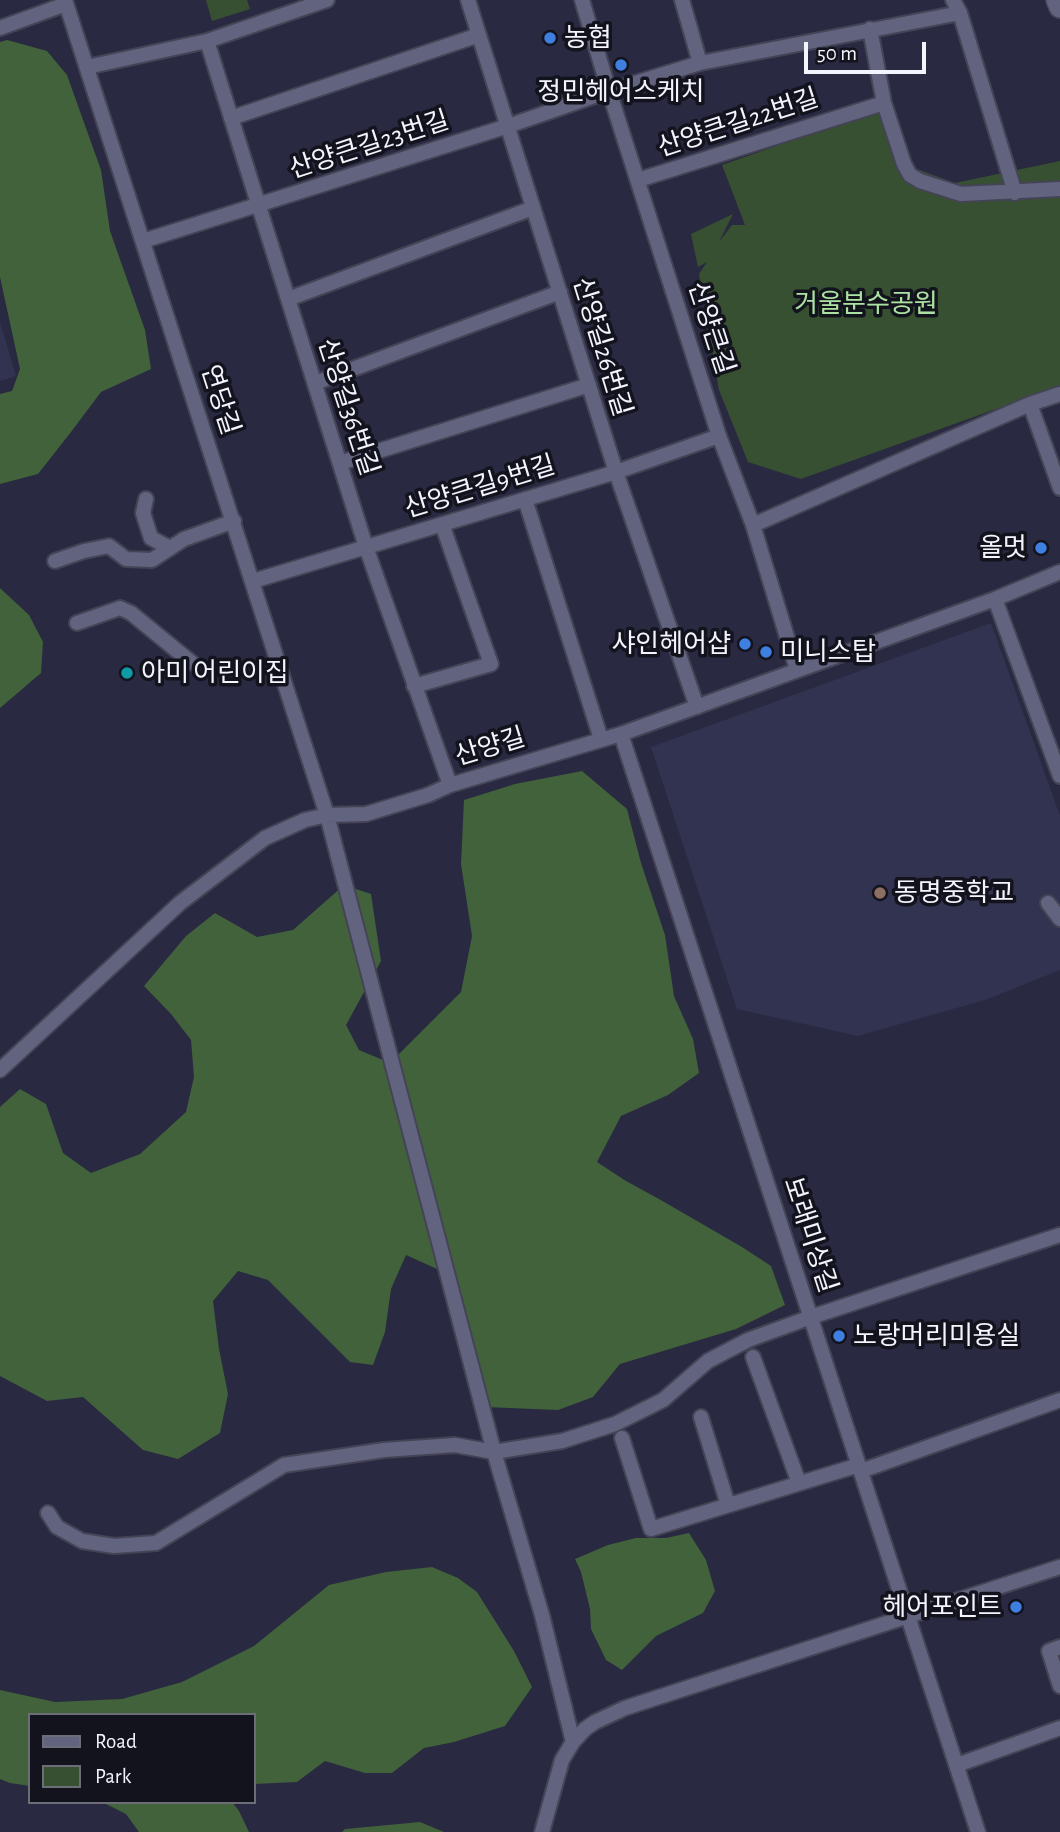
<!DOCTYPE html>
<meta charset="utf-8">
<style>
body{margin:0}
#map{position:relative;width:1060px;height:1832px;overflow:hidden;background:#292941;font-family:"Alegreya Sans",sans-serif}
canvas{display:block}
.legend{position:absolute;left:28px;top:1713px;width:228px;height:91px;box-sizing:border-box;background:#13131e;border:2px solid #6d6d78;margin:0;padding:9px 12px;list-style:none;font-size:21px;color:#f3f4fe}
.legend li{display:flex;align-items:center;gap:14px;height:35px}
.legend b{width:35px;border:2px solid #6d6d78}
.scale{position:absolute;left:804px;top:42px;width:122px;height:32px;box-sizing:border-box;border:4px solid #f3f4fe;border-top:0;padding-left:9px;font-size:21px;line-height:24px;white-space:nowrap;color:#f3f4fe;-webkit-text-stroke:5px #13131e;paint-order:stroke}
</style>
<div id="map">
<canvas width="1060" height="1832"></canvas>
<ul class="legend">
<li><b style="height:9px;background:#62647f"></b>Road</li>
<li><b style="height:19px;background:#375031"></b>Park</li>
</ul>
<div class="scale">50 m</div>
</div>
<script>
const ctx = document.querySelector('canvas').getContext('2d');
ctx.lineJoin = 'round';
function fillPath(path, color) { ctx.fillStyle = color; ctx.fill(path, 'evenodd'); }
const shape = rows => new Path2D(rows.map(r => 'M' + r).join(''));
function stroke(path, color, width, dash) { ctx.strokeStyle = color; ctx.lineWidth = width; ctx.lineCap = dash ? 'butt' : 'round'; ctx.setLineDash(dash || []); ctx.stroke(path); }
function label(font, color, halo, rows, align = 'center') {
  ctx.font = font + ' "Alegreya Sans","Noto Sans KR",sans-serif'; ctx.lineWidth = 7; ctx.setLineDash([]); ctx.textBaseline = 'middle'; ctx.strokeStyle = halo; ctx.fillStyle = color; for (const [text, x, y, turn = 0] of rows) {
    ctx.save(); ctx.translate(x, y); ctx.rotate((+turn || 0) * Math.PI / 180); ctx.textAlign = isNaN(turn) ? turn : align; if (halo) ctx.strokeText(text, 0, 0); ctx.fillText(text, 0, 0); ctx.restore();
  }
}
const built = shape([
 [0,322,16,376,0,381],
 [991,623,1060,816,1060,970,988,999,858,1036,737,1009,651,747]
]);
const green = shape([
 [206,0,247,0,250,9,212,21],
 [884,108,914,168,955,183,1060,161,1060,386,801,479,748,462,719,390,699,274,707,262,698,267,691,234,733,214,719,242,732,225,745,225,722,165]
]);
const forest = shape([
 [7,40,47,51,67,75,101,170,110,231,145,330,151,369,101,392,71,432,38,474,0,484,0,394,12,391,20,369,0,277,0,42],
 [0,588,29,615,43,642,41,673,0,708],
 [582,771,627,809,641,863,665,935,674,996,693,1039,699,1073,668,1095,621,1116,597,1162,626,1181,659,1199,742,1247,771,1266,785,1305,736,1329,620,1364,593,1397,558,1410,485,1407,462,1320,457,1278,406,1255,391,1289,385,1332,373,1365,350,1362,268,1280,238,1271,213,1301,219,1349,228,1394,220,1433,178,1459,143,1450,83,1397,47,1401,0,1376,0,1107,20,1089,46,1104,63,1153,91,1173,140,1154,186,1112,194,1077,191,1040,171,1014,144,986,186,936,215,913,257,937,293,930,344,885,371,894,381,961,346,1025,359,1050,390,1063,461,992,472,936,461,864,464,800,515,784],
 [689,1533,706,1560,715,1591,703,1613,656,1636,622,1670,606,1660,591,1629,590,1609,581,1572,575,1559,608,1545,636,1538,666,1538],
 [432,1567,458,1578,477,1592,514,1651,532,1687,505,1726,454,1742,424,1748,392,1773,365,1773,325,1761,297,1782,254,1784,254,1715,30,1715,30,1786,10,1783,0,1779,0,1690,55,1702,122,1699,182,1682,254,1646,329,1585,386,1572],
 [102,1802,232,1802,239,1811,249,1832,139,1832,126,1814],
 [420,1822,444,1832,342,1832,345,1829]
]);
const street = shape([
 [65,0,327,815,494,1452,542,1615,573,1742],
 [468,0,616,472,697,707],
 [582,0,609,91,719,436,753,525,797,670],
 [682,0,700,63],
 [953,0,960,13,1015,193],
 [0,28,66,4],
 [870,29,884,103,904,164,910,175,920,181,961,194,1060,189],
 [207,41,366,547,450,785],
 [87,67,207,41,327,0],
 [231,118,479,35],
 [638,180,884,103],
 [143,241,508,126,609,91,700,63,960,13],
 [288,299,533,208],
 [315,383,560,292],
 [1030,404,1060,488],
 [340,463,589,385],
 [146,499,143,513,151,538,170,548],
 [525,499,601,739],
 [753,525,1030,404,1060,394],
 [55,561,84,551,109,546,126,559,152,560,184,539,234,521],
 [253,581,616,472,719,436],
 [995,599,1060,776],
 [77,623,120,608,131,613,192,663],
 [414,686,491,664,442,524],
 [621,734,978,1832],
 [1048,903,1060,919],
 [0,1070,180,903,265,838,305,820,327,815,366,814,428,795,450,785,621,734,995,599,1060,572],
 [753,1357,799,1483],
 [701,1417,728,1505],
 [622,1438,651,1529,859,1465],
 [861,1471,1060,1400],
 [48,1513,57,1527,82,1541,114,1546,156,1543,284,1465,384,1450,455,1445,494,1452,562,1441,615,1424,663,1400,708,1361,748,1340,811,1317,1060,1235],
 [1060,1647,1049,1651,1060,1686],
 [957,1765,1060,1728],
 [542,1832,562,1760,573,1742,585,1729,595,1722,625,1708,1060,1567]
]);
const secondary = shape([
 [1057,0,1060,7]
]);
const markers = [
 [550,38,7,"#3f7fe0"],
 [621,65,7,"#3f7fe0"],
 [1041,548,7,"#3f7fe0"],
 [745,644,7,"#3f7fe0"],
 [766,652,7,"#3f7fe0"],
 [127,673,7,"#0f9aa8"],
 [880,893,7,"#8d6e63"],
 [839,1336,7,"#3f7fe0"],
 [1016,1607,7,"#3f7fe0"]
];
const poiNames = [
 ["농협",564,38],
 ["정민헤어스케치",621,92,"center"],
 ["올멋",1027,548,"right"],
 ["샤인헤어샵",731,644,"right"],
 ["미니스탑",780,652],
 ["아미 어린이집",141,673],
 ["동명중학교",894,893],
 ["노랑머리미용실",853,1336],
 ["헤어포인트",1002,1607,"right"]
];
const streetNames = [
 ["산양큰길22번길",738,123,-18],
 ["산양큰길23번길",369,145,-18],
 ["산양큰길",711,328,72],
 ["산양길26번길",602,347,73],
 ["연당길",220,400,72],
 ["산양길36번길",348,407,72],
 ["산양큰길9번길",480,487,-17],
 ["산양길",490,747,-17],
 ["보래미상길",810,1235,72]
];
const parkNames = [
 ["거울분수공원",866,304]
];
fillPath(built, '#323351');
fillPath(green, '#375031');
fillPath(forest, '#41623a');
stroke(street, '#444456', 18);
stroke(secondary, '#444456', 24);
stroke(street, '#62647f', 14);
stroke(secondary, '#62647f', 21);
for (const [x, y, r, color] of markers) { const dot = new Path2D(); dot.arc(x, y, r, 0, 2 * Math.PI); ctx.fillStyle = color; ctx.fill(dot); stroke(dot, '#13131e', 2.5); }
label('26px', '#f3f4fe', '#13131e', poiNames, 'left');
label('26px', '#f3f4fe', '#13131e', streetNames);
label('26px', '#ace2a1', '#13131e', parkNames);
</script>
